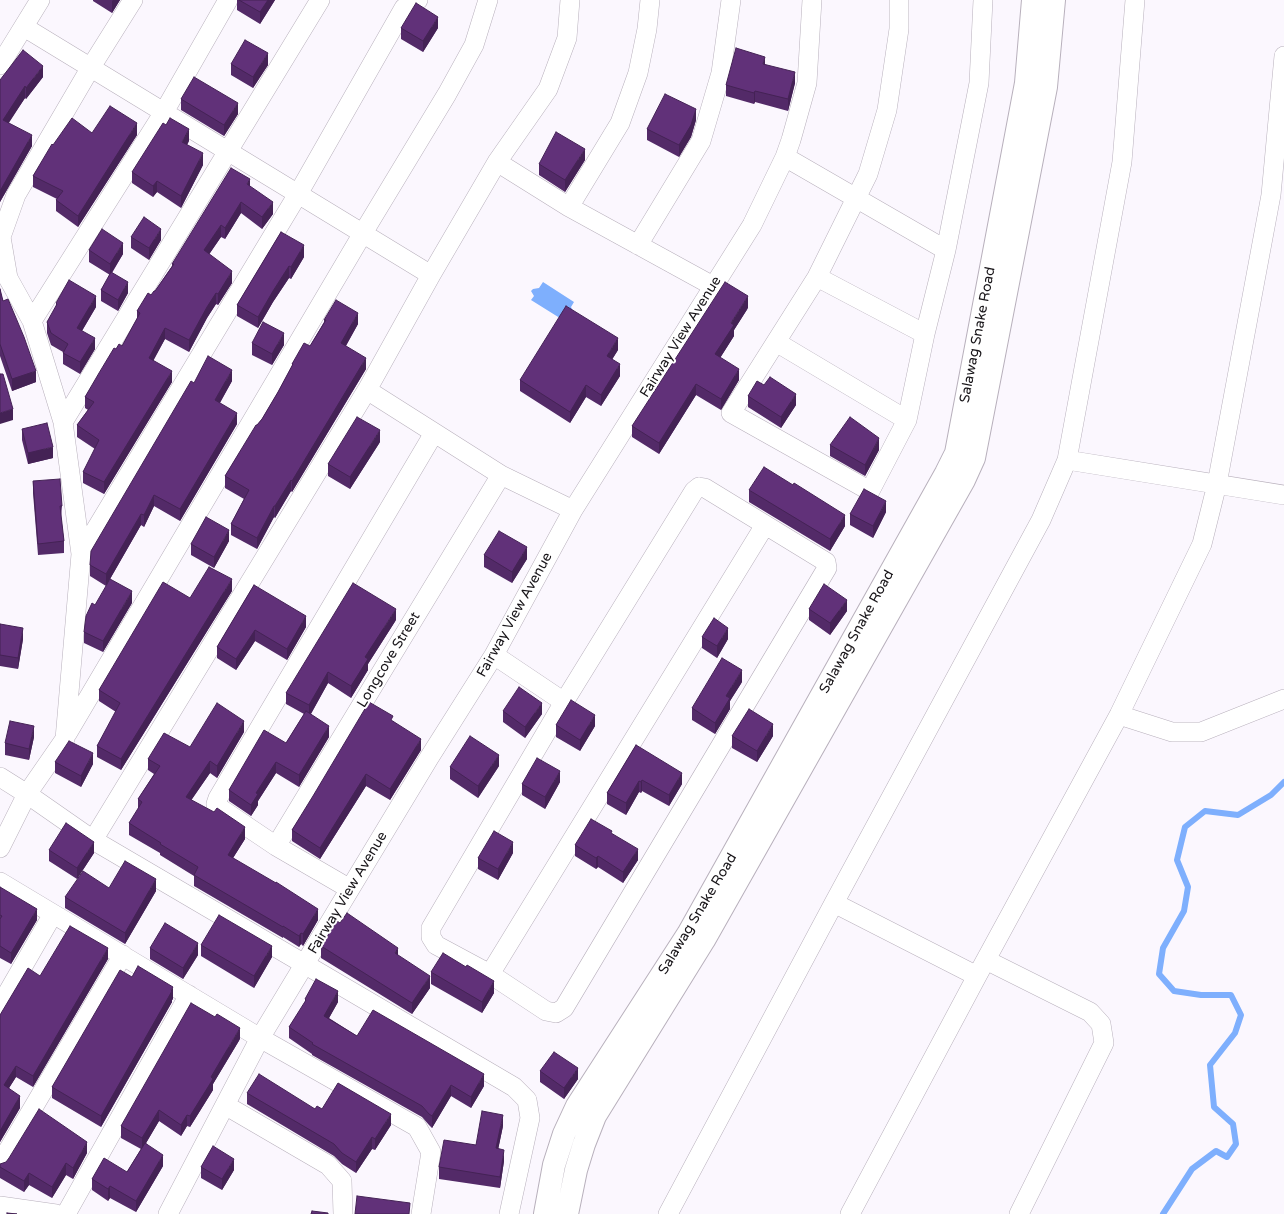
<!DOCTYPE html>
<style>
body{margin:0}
canvas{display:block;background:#fbf7fe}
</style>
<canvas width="1284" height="1214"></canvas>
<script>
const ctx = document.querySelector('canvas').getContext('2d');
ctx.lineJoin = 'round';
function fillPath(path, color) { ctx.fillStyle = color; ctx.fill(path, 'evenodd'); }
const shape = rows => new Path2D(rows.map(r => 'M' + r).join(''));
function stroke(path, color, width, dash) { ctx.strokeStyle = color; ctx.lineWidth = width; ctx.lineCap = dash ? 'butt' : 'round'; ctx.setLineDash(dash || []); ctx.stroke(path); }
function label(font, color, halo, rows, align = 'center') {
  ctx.font = font + ' "Varela Round",sans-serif'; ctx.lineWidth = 4; ctx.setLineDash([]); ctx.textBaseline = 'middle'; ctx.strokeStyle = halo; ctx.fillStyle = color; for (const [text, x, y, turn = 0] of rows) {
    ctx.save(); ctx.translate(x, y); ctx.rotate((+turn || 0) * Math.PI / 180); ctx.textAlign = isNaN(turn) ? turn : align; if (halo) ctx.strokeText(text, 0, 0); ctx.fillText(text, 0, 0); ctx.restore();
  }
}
const water = shape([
 [543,282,574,302,571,307,574,313,563,320,531,300,534,296,531,291,533,289,539,288]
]);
const stream = shape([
 [1163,1214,1192,1169,1216,1151,1227,1157,1236,1144,1233,1124,1214,1107,1210,1065,1235,1033,1241,1015,1231,995,1201,995,1174,991,1159,974,1163,948,1184,911,1188,887,1177,860,1185,827,1205,811,1238,815,1271,795,1284,782]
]);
const minor = shape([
 [899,0,899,29,887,110,868,174,817,277,731,413,870,491,907,420,925,334,946,250,979,83,983,0],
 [24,27,431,275],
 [0,65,40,0],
 [785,157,946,250],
 [497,162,569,207,713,286],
 [569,207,620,123,638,73,647,29,650,0],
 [638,245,701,141,721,73,731,0],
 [817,277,925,334],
 [32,321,164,112,228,0],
 [776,342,907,420],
 [367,390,501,475,573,510],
 [63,422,320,0],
 [1067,460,1284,495],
 [699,487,705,488,826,562,827,568,564,1008,556,1013,546,1011,490,974,436,945,431,937,431,928,564,702,694,491,699,487],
 [81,554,298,194,404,8,418,0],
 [494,655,564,702],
 [1119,715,1172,732,1201,732,1284,699],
 [67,734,363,233,447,94,474,45,488,0],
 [0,777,27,794,93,840,514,1087,527,1100,530,1118,509,1214],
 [93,840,367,390,431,275,497,162,548,89,567,38,570,0],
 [276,846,501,475],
 [0,848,27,794,65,739,81,554,63,422,32,321,8,278,1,237,16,195,91,67,133,0],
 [0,882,260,1038,417,1127,431,1152,421,1214],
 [350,889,276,846,221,809,216,804,218,798,434,433],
 [834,903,977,976],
 [986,960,1090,1012,1101,1024,1104,1043,1019,1214],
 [490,974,765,525],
 [0,1006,53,914],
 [225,1105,328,1165,342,1181,343,1214],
 [0,1164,123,955],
 [0,1206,56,1214],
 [66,1214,189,995],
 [168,1214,260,1038,429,758,494,655,573,510,752,225,785,157,791,140,807,83,812,0],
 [668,1214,834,903,1041,520,1067,460,1122,162,1135,0],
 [850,1214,977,976,1119,715,1202,544,1217,484,1271,195,1284,56]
]);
const secondary = shape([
 [545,1214,554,1165,564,1134,577,1106,688,934,946,473,956,453,1026,83,1033,0],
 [567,1214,576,1170,584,1144,595,1116,704,940,964,480,974,458,1046,87,1054,0]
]);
const wall = shape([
 [93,0,120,0,112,13,93,1],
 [237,0,275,0,260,24,237,10],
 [401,28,438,28,423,52,401,39],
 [231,64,268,65,253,88,231,75],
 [765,65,795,83,788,111,755,102,754,104,726,96,726,85],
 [43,77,26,99,25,98,8,123,32,146,0,202,0,80],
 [181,99,238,114,224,136,181,110],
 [696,120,691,137,679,157,647,140,647,129],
 [92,133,137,135,78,227,56,211,56,200,57,199,33,187,33,176,53,145],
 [189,141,187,145,203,165,181,208,157,192,153,197,132,183,132,172],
 [585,160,565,192,539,175,539,164],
 [250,186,273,214,262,229,241,213,225,239,221,237,209,254,232,283,218,305,216,304,207,318,189,352,165,339,153,360,172,382,104,494,83,483,83,472,95,449,77,437,77,425,88,410,85,408,85,397,116,349,122,346,137,319,137,311,155,291,172,266,172,264],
 [281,232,304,257,291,279,289,278,273,302,258,328,237,316,237,305],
 [131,237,161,240,149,260,131,248],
 [89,250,123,254,112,273,128,293,118,311,101,301,101,290,110,275,89,262],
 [0,289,3,301,36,382,12,391,0,356],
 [56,303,96,307,82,331,95,349,80,374,63,364,63,352,51,345,47,333,47,322,56,308],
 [748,308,734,330,734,336,720,358,739,380,721,410,696,395,659,454,632,437,632,426],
 [324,320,358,324,346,346,366,369,292,492,291,491,275,518,274,517,257,549,231,535,231,524,244,499,225,488,225,476,257,425,262,419,278,392,292,366,292,364,310,346,324,322],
 [252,343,284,345,272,365,252,355],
 [618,350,612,359,620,376,601,406,586,397,570,423,520,391,520,380],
 [232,381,220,403,237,424,180,521,154,506,144,527,141,525,106,586,90,576,90,565,194,383],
 [764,385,796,405,781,428,748,407,748,396],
 [22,429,53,458,28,464,22,440],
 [380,442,350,489,328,476,328,464],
 [830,445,879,450,865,476,830,456],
 [33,481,62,506,61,517,64,541,64,553,38,555,33,493],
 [749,490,845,526,830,551,749,502],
 [886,512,873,538,850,525,850,514],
 [229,541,214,568,191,555,191,544],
 [484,555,527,559,512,583,484,567],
 [254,585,306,627,287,660,255,641,236,670,217,658,217,647],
 [232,591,121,770,97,757,97,746,116,712,99,701,99,690,190,598],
 [132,603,103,652,84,643,84,632],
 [809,609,847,611,830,635,809,620],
 [396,620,368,664,368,670,351,698,328,683,311,714,329,737,299,787,276,773,258,801,258,805,251,816,229,801,229,790,286,743,304,714,286,704,286,693],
 [0,624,23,639,18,669,0,666],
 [702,637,728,639,717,658,702,648],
 [742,682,730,701,730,709,715,734,692,720,692,708],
 [503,711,542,714,525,738,503,722],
 [393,721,421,750,390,800,366,786,320,859,292,841,292,830,313,798,313,796],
 [556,725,595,726,580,751,556,737],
 [244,732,217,778,210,773,191,800,245,839,233,858,318,920,303,946,301,944,299,947,283,937,283,938,194,886,194,876,160,855,160,853,129,835,129,823,138,810,138,799,154,774,148,770,148,759,190,747],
 [732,736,773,736,757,762,732,748],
 [34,737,29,760,5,755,5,743],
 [636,745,682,784,669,806,642,791,641,793,639,792,626,815,607,804,607,793],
 [55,762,93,764,81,787,55,773],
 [499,766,478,798,450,779,450,767],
 [560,782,545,809,522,795,522,784],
 [612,834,638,860,623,883,598,867,596,869,575,856,575,845],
 [49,850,94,853,77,879,49,861],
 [513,853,498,880,478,869,478,858],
 [0,887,37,920,11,964,0,958],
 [109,888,156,891,125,944,65,908,65,897],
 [201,945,272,957,254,988,201,956],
 [321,946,430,988,412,1014,321,958],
 [150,948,198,955,183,979,150,959],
 [108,959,33,1087,16,1077,9,1088,20,1108,0,1142,0,1015,40,976],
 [431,972,494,993,482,1013,431,984],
 [132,977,173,999,172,1000,172,1002,101,1127,52,1098,52,1087],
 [305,999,338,1002,329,1018,357,1036,484,1086,471,1108,451,1096,432,1128,429,1125,422,1117,312,1055,312,1054,289,1038,289,1027,305,1003],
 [240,1039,213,1084,213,1090,190,1127,187,1126,181,1136,159,1121,146,1143,163,1166,136,1212,110,1198,108,1201,92,1190,92,1179,127,1172,141,1149,121,1138,121,1126],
 [540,1071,578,1079,564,1099,540,1082],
 [247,1093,315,1109,322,1109,391,1125,375,1150,372,1149,356,1173,342,1164,334,1156,247,1104],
 [503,1126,498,1149,504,1161,500,1188,439,1179,439,1167,476,1145],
 [87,1153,73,1179,66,1175,52,1198,29,1185,24,1192,0,1178,0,1164],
 [201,1167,234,1170,222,1190,201,1178]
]);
const shadedWall = shape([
 [113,0,120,0,112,13,112,1],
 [268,0,275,0,260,24,260,12],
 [438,17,438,28,423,52,423,41],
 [268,53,268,65,253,88,253,77],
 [765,57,765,68,763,64],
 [43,66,43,77,26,99,26,88],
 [795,72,795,83,788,111,788,99],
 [25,86,25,98,3,132,3,120],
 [755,91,755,102,754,104,754,93],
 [238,103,238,114,224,136,224,125],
 [696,109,696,120,691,137,679,157,679,145],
 [137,123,137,135,78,227,78,216],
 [189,129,189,141,182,153,182,142],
 [32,135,32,146,0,202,0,191],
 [585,149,585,160,565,192,565,180],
 [203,153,203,165,181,208,181,196],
 [250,179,250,190,247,184],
 [157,181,157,192,153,197,153,186],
 [241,202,241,213,225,239,225,228],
 [273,202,273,214,262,229,262,217],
 [221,225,221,237,204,262,204,250],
 [161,229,161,240,149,260,149,248],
 [123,243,123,254,110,275,110,264],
 [304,245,304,257,291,279,291,267],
 [289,266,289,278,273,302,258,328,258,317,273,291],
 [232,271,232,283,218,305,218,294],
 [128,282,128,293,118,311,118,300],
 [216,293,216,304,207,318,189,352,189,340,207,307],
 [96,296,96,307,77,339,77,328],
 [748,296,748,308,734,330,734,336,715,366,715,354,731,323],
 [358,313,358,324,341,354,341,343],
 [165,328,165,339,149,369,149,358],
 [284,333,284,345,272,365,272,354],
 [95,338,95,349,80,374,80,362],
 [618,338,618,350,607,368,607,356],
 [366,358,366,369,292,492,292,481],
 [620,364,620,376,601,406,601,395],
 [739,369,739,380,721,410,721,399],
 [232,370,232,381,215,411,215,400],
 [36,371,36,382,12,391,12,379],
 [172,371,172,382,104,494,104,482],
 [696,384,696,395,659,454,659,443],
 [586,385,586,397,570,423,570,412],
 [796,394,796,405,781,428,781,417],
 [13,409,13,420,0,424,0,413],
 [237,413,237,424,180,521,180,509],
 [380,430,380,442,350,489,350,477],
 [879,438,879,450,865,476,865,465],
 [53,447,53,458,28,464,28,453],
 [291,480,291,491,275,518,275,506],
 [154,495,154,506,144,527,144,515],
 [886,501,886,512,873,538,873,526],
 [274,506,274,517,257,549,257,538],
 [141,514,141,525,106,586,106,574],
 [845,515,845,526,830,551,830,539],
 [229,530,229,541,214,568,214,557],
 [527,547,527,559,512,583,512,572],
 [232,579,232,591,121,770,121,759],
 [132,591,132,603,103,652,103,641],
 [847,600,847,611,830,635,830,623],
 [396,609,396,620,368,664,368,670,351,698,351,686,365,657],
 [306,616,306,627,287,660,287,649],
 [23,628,23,639,18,669,18,658],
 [728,628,728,639,717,658,717,646],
 [255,630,255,641,236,670,236,659],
 [742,670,742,682,730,701,730,709,715,734,715,723,726,696],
 [328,672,328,683,309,717,309,705],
 [542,703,542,714,525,738,525,727],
 [595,715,595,726,580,751,580,740],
 [244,721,244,732,217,778,217,766],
 [773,724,773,736,757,762,757,751],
 [34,726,34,737,29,760,29,749],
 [329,726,329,737,299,787,299,775],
 [421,739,421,750,390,800,390,789],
 [93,753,93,764,81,787,81,776],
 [499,755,499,766,478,798,478,786],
 [210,761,210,773,186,808,186,797],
 [276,762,276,773,258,801,258,805,251,816,251,805,256,793],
 [560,771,560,782,545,809,545,797],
 [682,773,682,784,669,806,669,795],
 [366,774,366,786,320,859,320,848],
 [642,780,642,791,641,793,641,782],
 [639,781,639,792,626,815,626,803],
 [245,827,245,839,228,866,228,855],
 [94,842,94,853,77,879,77,868],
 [513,842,513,853,498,880,498,869],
 [638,849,638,860,623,883,623,872],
 [598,856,598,867,596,869,596,858],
 [156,879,156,891,125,944,125,933],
 [37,909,37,920,11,964,11,953],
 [318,909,318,920,303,946,303,934],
 [301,933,301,944,299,947,299,936],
 [198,943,198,955,183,979,183,968],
 [272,946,272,957,254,988,254,976],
 [108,948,108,959,33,1087,33,1076],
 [398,948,398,960,395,953],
 [430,976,430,988,412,1014,412,1003],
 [494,981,494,993,482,1013,482,1002],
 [173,987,173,999,172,1000,172,1002,101,1127,101,1116],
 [338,991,338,1002,324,1027,324,1016],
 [240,1028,240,1039,213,1084,213,1090,190,1127,190,1116,211,1077],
 [16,1066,16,1077,4,1096,4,1085],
 [578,1068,578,1079,564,1099,564,1088],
 [484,1074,484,1086,471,1108,471,1097],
 [451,1085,451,1096,432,1128,432,1116],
 [20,1096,20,1108,0,1142,0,1131],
 [159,1110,159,1121,142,1150,142,1138],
 [391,1114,391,1125,375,1150,375,1139],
 [187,1115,187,1126,181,1136,181,1125],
 [503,1115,503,1126,496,1160,496,1148],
 [372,1137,372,1149,356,1173,356,1162],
 [87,1142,87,1153,73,1179,73,1168],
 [504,1150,504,1161,500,1188,500,1177],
 [163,1155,163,1166,136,1212,136,1201],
 [234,1159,234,1170,222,1190,222,1179],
 [66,1163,66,1175,52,1198,52,1187],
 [29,1173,29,1185,24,1192,24,1181],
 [110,1186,110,1198,108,1201,108,1189]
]);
const building = shape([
 [239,0,268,0,260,12,239,0],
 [416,3,438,17,423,41,401,28,416,3],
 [245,40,268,53,253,77,231,64,245,40],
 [736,48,765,57,763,64,795,72,788,99,755,91,754,93,726,85,736,48],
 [23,50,43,66,26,88,25,86,3,120,32,135,0,191,0,80,23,50],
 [194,77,238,103,224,125,181,99,194,77],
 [665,94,696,109,691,125,679,145,647,129,665,94],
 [110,106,137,123,78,216,56,200,63,191,33,176,52,144,53,145,72,118,92,133,110,106],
 [170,118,189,129,182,142,203,153,181,196,157,181,153,186,132,172,163,123,166,125,170,118],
 [556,132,585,149,565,180,539,164,556,132],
 [231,168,250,179,247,184,273,202,262,217,241,202,225,228,221,225,204,250,232,271,218,294,216,293,207,307,189,340,165,328,149,358,172,371,104,482,83,472,99,440,77,425,94,402,85,397,99,373,114,348,116,349,119,344,122,346,140,313,137,311,148,293,151,295,154,291,155,291,174,264,172,264,231,168],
 [144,217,161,229,149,248,131,237,144,217],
 [102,229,123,243,110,264,89,250,102,229],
 [281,232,304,245,291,267,289,266,273,291,258,317,237,305,281,232],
 [111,272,128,282,118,300,101,290,111,272],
 [69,280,96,296,77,328,95,338,80,362,63,353,68,344,51,333,47,322,57,304,56,303,69,280],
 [725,282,748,296,731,323,734,325,715,354,739,369,721,399,696,384,659,443,632,426,725,282],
 [0,289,3,301,8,299,24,337,36,371,12,379,0,344,0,289],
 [336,300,358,313,341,343,366,358,292,481,291,480,275,506,274,506,257,538,231,524,249,490,225,476,256,425,257,425,262,419,278,392,293,364,292,364,304,343,310,346,326,320,324,320,336,300],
 [566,306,618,338,607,356,620,364,601,395,586,385,570,412,520,380,566,306],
 [263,322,284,333,272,354,252,343,263,322],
 [208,356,232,370,215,400,237,413,180,509,154,495,144,515,141,514,106,574,90,565,91,551,191,381,194,383,208,356],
 [0,374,3,374,13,409,0,413,0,374],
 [770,377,796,394,781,417,748,396,757,381,764,385,770,377],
 [357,417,380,430,350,477,328,464,357,417],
 [850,417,879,438,865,465,830,445,850,417],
 [47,423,53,447,28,453,22,429,47,423],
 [764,467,793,485,794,483,845,515,830,539,749,490,764,467],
 [60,479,62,506,60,506,64,541,38,544,33,481,60,479],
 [864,489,886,501,873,526,850,514,864,489],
 [206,517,229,530,214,557,191,544,206,517],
 [499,531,527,547,512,572,484,555,499,531],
 [209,567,232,579,121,759,97,746,120,703,99,690,163,582,190,598,209,567],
 [110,579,132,591,103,641,84,632,86,616,92,603,95,605,110,579],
 [353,583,396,609,365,657,368,659,351,686,328,672,309,705,286,693,353,583],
 [824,584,847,600,830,623,809,609,824,584],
 [254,585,306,616,287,649,255,630,236,659,217,647,254,585],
 [714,618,728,628,717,646,702,637,714,618],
 [0,624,23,628,18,658,0,655,0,624],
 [722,658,742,670,726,696,730,698,715,723,692,708,722,658],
 [519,687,542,703,525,727,503,711,519,687],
 [571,700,595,715,580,740,556,725,571,700],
 [369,702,393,716,391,720,421,739,390,789,366,774,320,848,292,830,313,796,369,702],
 [217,703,244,721,217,766,210,761,186,797,214,812,217,808,245,827,228,855,276,883,276,882,318,909,303,934,301,933,299,936,283,926,283,927,194,875,198,867,160,844,161,843,129,823,142,802,138,799,160,766,148,759,164,733,190,747,217,703],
 [749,709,773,724,757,751,732,736,749,709],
 [306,711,329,726,299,775,276,762,256,793,258,794,251,805,229,790,264,730,286,743,306,711],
 [10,721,34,726,29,749,5,743,10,721],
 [470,736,499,755,478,786,450,767,470,736],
 [69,741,93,753,81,776,55,762,69,741],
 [636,745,682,773,669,795,642,780,641,782,639,781,626,803,607,793,636,745],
 [537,758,560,771,545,797,522,784,537,758],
 [591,819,612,831,611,833,638,849,623,872,598,856,596,858,575,845,591,819],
 [66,823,94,842,77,868,49,850,66,823],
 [494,831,513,842,498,869,478,858,494,831],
 [125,861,156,879,125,933,65,897,83,871,109,888,125,861],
 [0,887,37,909,11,953,0,946,0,919,2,916,0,915,0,887],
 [347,913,398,948,395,953,430,976,412,1003,321,946,337,921,340,923,347,913],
 [219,915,272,946,254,976,201,945,219,915],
 [165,923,198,943,183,968,150,948,165,923],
 [70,926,108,948,33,1076,16,1066,4,1085,20,1096,0,1131,0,1015,28,968,40,976,70,926],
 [443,953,466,967,467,965,494,981,482,1002,431,972,443,953],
 [138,966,173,987,171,990,172,991,101,1116,52,1087,120,970,132,977,138,966],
 [316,979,338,991,324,1016,357,1036,373,1010,484,1074,471,1097,451,1085,432,1116,429,1114,422,1106,312,1044,313,1043,289,1027,306,1000,305,999,316,979],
 [191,1003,215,1017,217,1014,240,1028,211,1077,213,1079,190,1116,187,1115,181,1125,159,1110,142,1138,121,1126,191,1003],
 [554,1052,578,1068,564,1088,540,1071,554,1052],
 [259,1074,315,1109,317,1106,322,1109,338,1083,391,1114,375,1139,372,1137,356,1162,342,1153,334,1144,247,1093,259,1074],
 [39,1109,87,1142,73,1168,66,1163,52,1187,29,1173,24,1181,0,1167,0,1164,6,1162,9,1158,39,1109],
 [482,1111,503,1115,496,1148,504,1150,500,1177,439,1167,444,1140,476,1145,482,1111],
 [145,1143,163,1155,136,1201,110,1186,108,1189,92,1179,104,1158,127,1172,145,1143],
 [213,1146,234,1159,222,1179,201,1167,213,1146],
 [357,1196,410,1203,409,1214,355,1214,357,1196],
 [312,1211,328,1213,328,1214,311,1214,312,1211],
 [7,1213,17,1214,7,1214,7,1213]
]);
const streetNames = [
 ["Salawag Snake Road",978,335,-79],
 ["Fairway View Avenue",681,337,-58],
 ["Fairway View Avenue",515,615,-61],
 ["Salawag Snake Road",857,632,-61],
 ["Longcove Street",389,660,-59],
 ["Fairway View Avenue",348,893,-59],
 ["Salawag Snake Road",698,914,-59]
];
fillPath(water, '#7eaffd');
stroke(stream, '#7eaffd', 6);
stroke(minor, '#b8b0bc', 20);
stroke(secondary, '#b8b0bc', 24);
stroke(minor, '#fff', 19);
stroke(secondary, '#fff', 22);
fillPath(wall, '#532a68');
fillPath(shadedWall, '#425');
fillPath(building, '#613179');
stroke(building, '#425', 1);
label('14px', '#181519', '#fff', streetNames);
</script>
